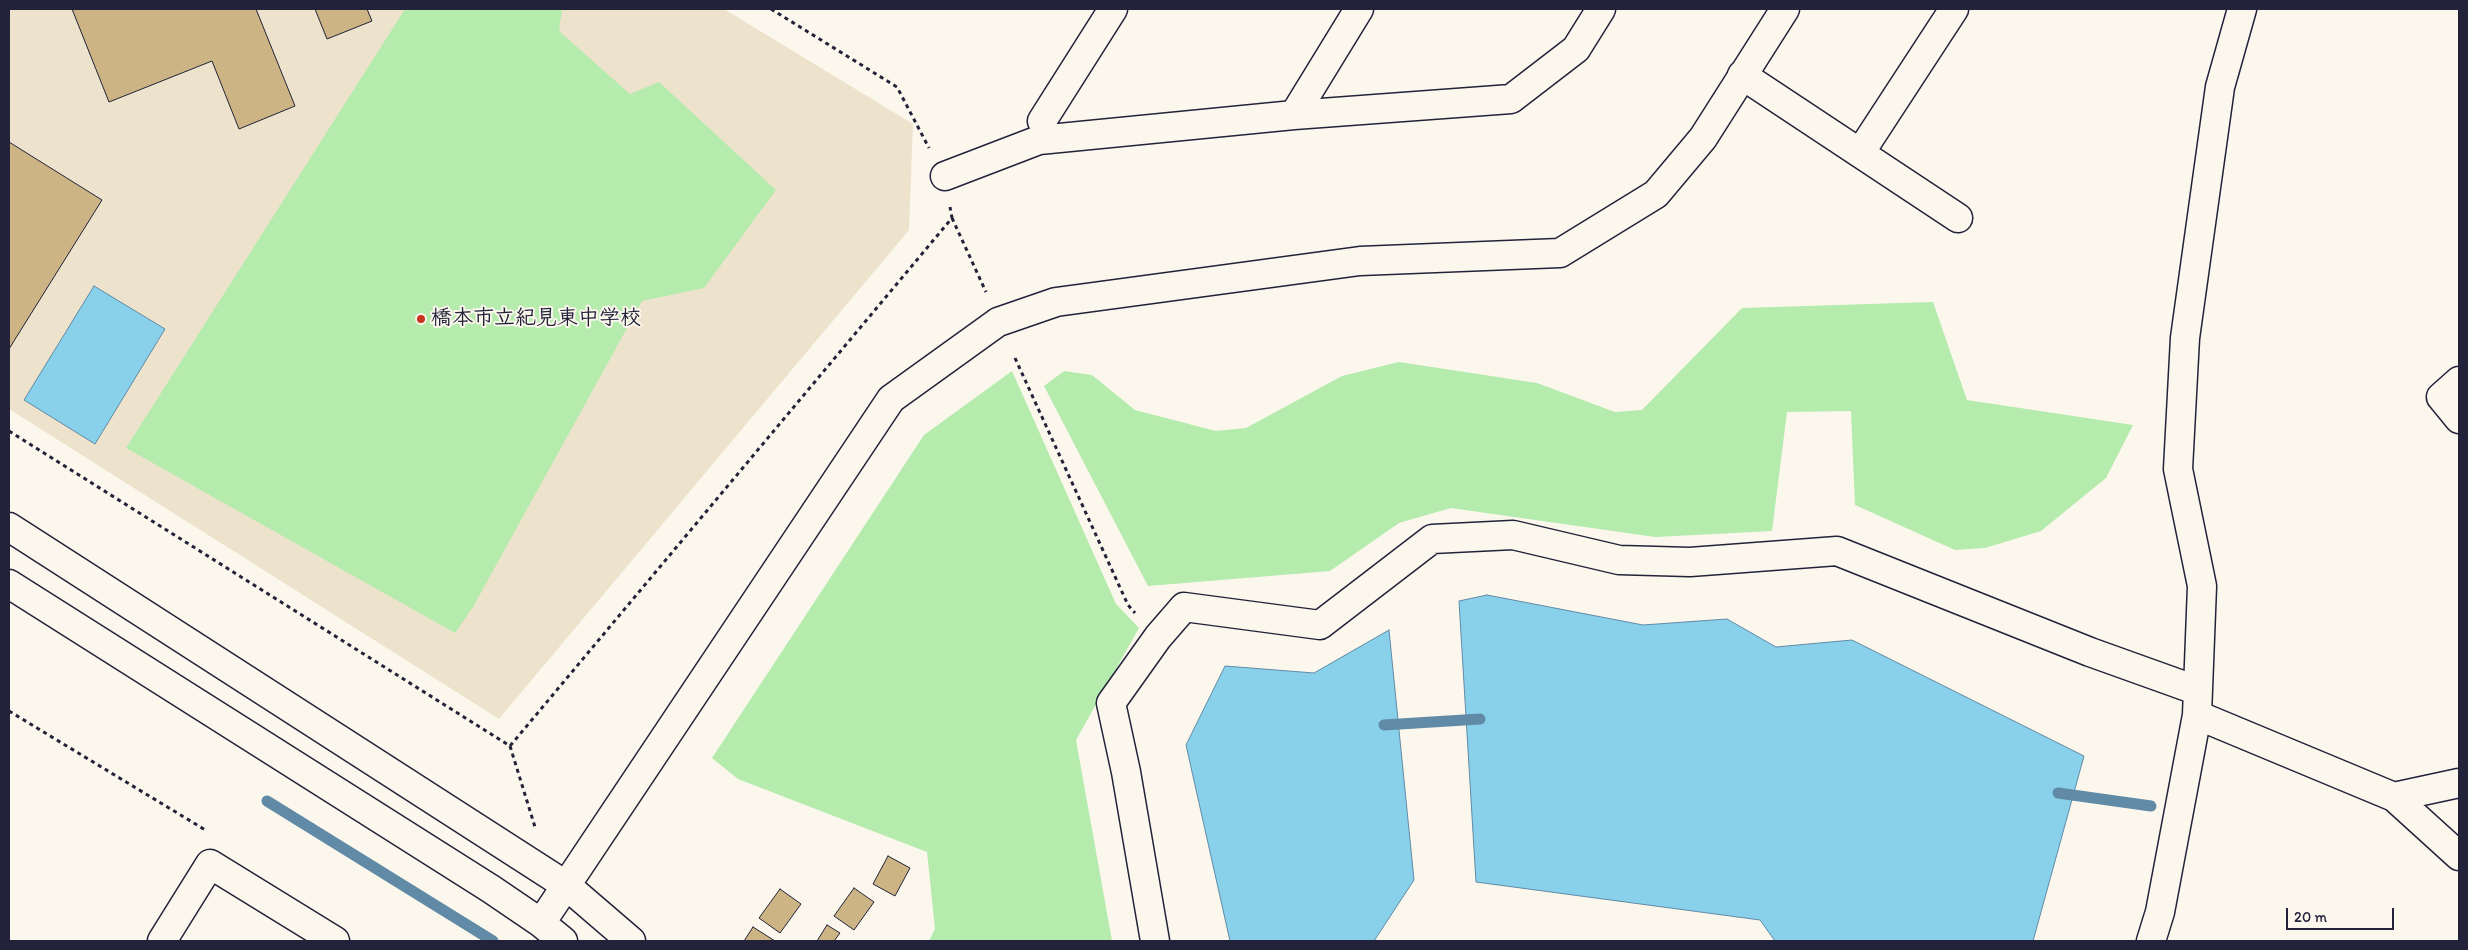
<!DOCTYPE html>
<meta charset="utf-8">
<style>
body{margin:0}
#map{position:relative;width:2468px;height:950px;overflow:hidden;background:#fbf7ec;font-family:Itim,sans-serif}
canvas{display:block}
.frame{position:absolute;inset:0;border:10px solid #22223b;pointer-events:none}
.scale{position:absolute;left:2286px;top:908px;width:108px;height:22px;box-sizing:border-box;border:2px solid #22223b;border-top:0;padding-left:6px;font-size:15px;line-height:18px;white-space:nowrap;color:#22223b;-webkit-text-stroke:4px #fbf7ec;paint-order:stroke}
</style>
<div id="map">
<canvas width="2468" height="950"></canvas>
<div class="frame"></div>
<div class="scale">20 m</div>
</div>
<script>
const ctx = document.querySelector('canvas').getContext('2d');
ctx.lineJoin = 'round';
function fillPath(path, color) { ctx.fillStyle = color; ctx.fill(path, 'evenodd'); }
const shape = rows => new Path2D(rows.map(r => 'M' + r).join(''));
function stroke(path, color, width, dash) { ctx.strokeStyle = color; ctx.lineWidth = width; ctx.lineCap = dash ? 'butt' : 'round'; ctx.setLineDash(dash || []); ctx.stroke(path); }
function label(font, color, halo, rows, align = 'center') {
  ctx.font = font + ' Itim,"Klee One",sans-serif'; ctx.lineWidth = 4; ctx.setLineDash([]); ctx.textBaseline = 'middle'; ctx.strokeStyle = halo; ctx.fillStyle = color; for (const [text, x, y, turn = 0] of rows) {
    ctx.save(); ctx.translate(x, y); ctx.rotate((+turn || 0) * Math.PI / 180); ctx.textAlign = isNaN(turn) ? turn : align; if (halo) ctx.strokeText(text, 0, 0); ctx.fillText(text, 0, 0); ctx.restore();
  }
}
const built = shape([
 [9,9,724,9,913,124,909,230,499,719,9,409]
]);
const green = shape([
 [405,9,562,9,559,31,630,94,659,82,776,190,704,288,642,301,473,607,455,633,126,448],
 [1933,302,1967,400,2133,425,2106,478,2041,531,1985,548,1955,550,1855,505,1851,411,1787,412,1772,531,1655,537,1451,508,1399,523,1330,571,1148,586,1044,386,1064,371,1092,375,1135,410,1216,431,1246,428,1342,376,1399,362,1537,383,1615,412,1642,410,1742,308],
 [1012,371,1116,604,1139,628,1076,740,1112,941,929,941,935,929,927,852,738,779,712,758,924,435]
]);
const water = shape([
 [94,286,165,329,95,444,24,400,94,286],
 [1487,595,1643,625,1727,619,1776,647,1852,640,2084,756,2033,941,1775,941,1760,920,1476,882,1459,601,1487,595],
 [1389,630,1414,880,1374,941,1230,941,1186,745,1225,666,1314,673,1389,630]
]);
const stream = shape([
 [1384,725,1480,719],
 [2058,793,2151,806],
 [267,801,493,941]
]);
const building = shape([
 [72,9,256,9,295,106,239,129,212,61,109,102,72,9],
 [315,9,367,9,372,21,327,39,315,9],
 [9,142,102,200,9,349,9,142],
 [888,856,910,868,895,896,873,884,888,856],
 [854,888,874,902,854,930,834,916,854,888],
 [780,889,801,904,780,933,759,918,780,889],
 [827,925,840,933,834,941,817,941,827,925],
 [753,927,775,941,744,941,753,927]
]);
const path = shape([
 [771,9,897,87,929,148],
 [952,218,986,292],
 [1015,358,1128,605,1135,613],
 [9,431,510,746,952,218,950,207],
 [9,711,207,831],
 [510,746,535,827]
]);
const minor = shape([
 [1742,75,1958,218],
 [1294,115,1359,9],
 [1042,121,1113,9],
 [1860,153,1954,9],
 [945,176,1039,140,1294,115,1511,99,1576,49,1601,9],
 [2459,381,2441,397,2459,419],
 [2197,715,2394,797,2459,856],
 [2394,797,2459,783],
 [162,941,210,864,335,941],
 [1155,941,1126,772,1111,703,1158,637,1184,607,1320,625,1432,539,1513,535,1619,560,1690,562,1837,551,2090,652,2196,690],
 [2151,941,2160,912,2197,715,2202,586,2178,469,2185,338,2220,87,2242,9]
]);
const tertiary = shape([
 [9,527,567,886,631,941],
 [9,584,491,889,541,923,563,941],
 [541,923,891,399,998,322,1056,302,1360,261,1560,253,1656,194,1703,138,1785,9]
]);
const markers = [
 [421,319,5,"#c8321e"]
];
const poiNames = [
 ["橋本市立紀見東中学校",431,319]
];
fillPath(built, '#ede3cd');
fillPath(green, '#b5ebad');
fillPath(water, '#89d0eb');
stroke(water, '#608aa5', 1);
stroke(stream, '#608aa5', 11);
fillPath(building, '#cdb484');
stroke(building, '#22223b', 1);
stroke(minor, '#22223b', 31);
stroke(tertiary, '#22223b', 31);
stroke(path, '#22223b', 3, [4, 4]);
stroke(minor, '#fbf7ec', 28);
stroke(tertiary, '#fbf7ec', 28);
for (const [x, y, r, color] of markers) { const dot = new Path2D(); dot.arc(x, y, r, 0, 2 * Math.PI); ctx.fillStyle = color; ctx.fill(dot); stroke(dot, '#fbf7ec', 2); }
label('bold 21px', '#22223b', '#fbf7ec', poiNames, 'left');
</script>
